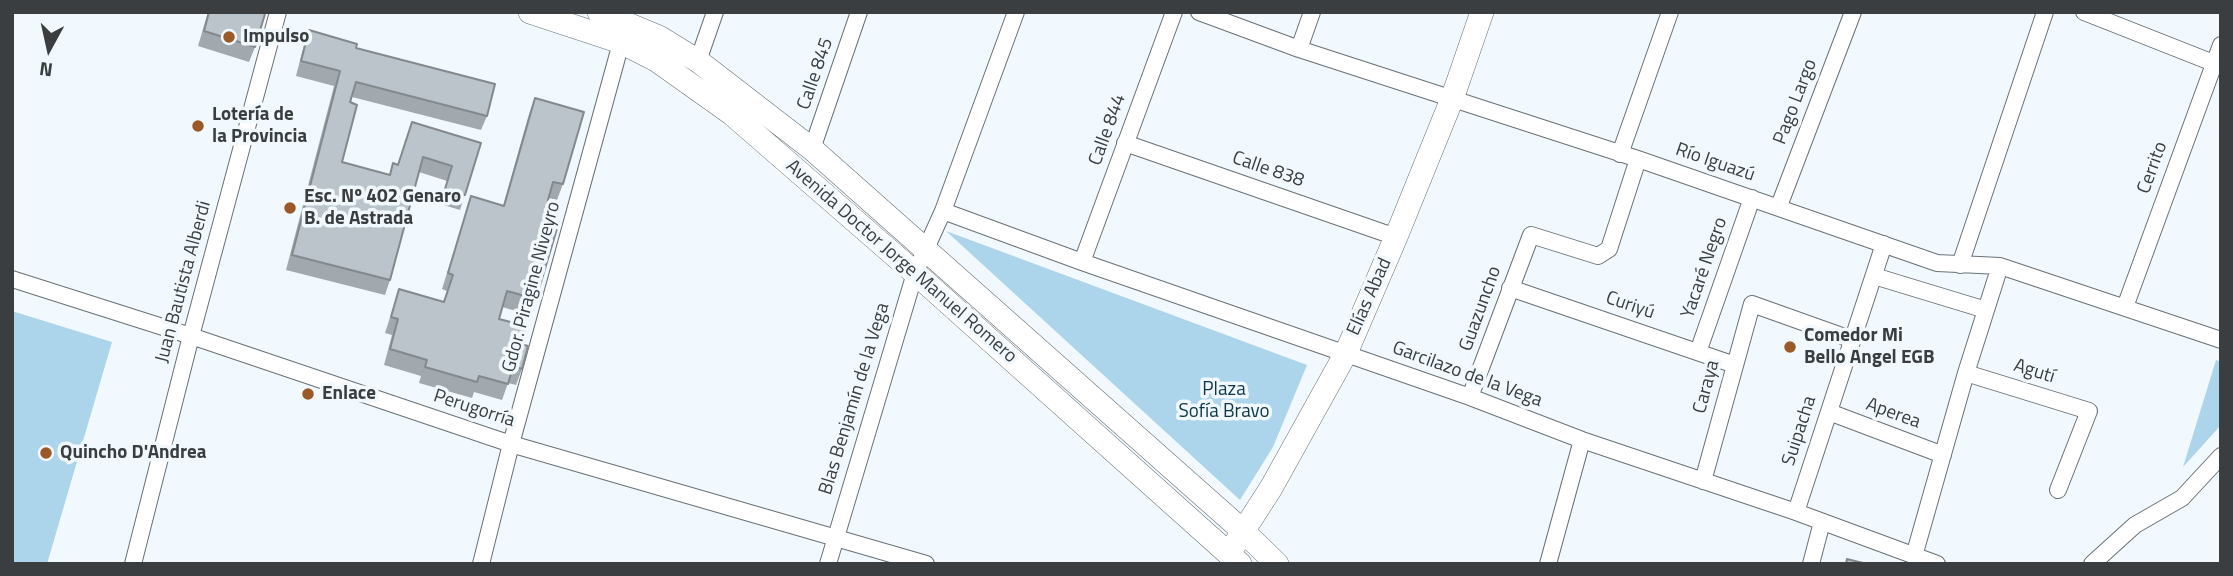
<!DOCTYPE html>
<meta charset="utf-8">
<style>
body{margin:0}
#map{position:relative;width:2233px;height:576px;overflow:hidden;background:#f1f9fe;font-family:"Titillium Web",sans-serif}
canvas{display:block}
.frame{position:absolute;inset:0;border:14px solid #3a3e40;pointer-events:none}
.north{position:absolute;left:14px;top:14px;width:70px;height:70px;-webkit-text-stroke:5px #f1f9fe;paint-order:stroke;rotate:188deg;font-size:19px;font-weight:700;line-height:28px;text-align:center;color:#3a3e40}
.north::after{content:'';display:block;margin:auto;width:24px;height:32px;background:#3a3e40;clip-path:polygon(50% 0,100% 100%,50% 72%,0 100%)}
</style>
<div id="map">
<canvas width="2233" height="576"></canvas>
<div class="frame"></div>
<div class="north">N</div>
</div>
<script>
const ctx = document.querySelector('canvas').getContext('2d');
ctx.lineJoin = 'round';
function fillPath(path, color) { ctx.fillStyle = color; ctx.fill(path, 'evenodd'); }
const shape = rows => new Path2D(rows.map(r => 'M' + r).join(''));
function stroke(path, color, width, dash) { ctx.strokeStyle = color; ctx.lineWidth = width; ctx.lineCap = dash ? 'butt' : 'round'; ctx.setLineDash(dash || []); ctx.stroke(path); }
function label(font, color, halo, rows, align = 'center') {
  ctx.font = font + ' "Titillium Web",sans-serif'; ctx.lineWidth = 7; ctx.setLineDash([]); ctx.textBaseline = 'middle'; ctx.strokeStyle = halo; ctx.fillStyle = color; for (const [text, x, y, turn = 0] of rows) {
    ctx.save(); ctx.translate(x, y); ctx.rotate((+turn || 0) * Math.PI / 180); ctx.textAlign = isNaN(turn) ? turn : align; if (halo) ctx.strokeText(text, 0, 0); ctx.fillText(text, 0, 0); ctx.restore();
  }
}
const green = shape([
 [946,231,1307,365,1273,447,1240,500],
 [12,311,112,342,47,564,12,564],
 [2216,360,2221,362,2221,425,2183,467]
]);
const street = shape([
 [1199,12,1299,49,1638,159,1937,263,2000,266,2221,340],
 [2084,12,2221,66],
 [1299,49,1312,12],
 [698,61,715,12],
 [1125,143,1396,237],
 [812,149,859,12],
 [1620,154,1670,12],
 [1779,206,1853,12],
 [943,211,1082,262,1470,397,1582,440,1796,512,1937,564],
 [1082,262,1174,12],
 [1960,265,2045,12],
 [1874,276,1986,310],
 [12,279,191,336,511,444,926,564],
 [1510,288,1735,365],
 [2125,307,2221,45],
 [1698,352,1752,198],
 [1966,373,2089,411,2058,490],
 [1470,397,1531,235,1598,256,1609,249,1638,159],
 [1829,412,1943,455],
 [1703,481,1752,304,1853,340],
 [1796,512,1884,244],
 [1914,556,1966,373,2000,266],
 [133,564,191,336,278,12],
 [481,564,511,444,624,32],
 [828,564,915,273,943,211,1016,12],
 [1548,564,1582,440],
 [1811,564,1822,522],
 [2092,564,2135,525,2182,498,2221,456]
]);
const secondary = shape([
 [530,12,621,42,656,60,732,114,915,273,1240,564],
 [599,12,659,37,698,61,812,149,1243,531,1277,564],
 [1235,544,1271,488,1346,353,1396,237,1452,99,1482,12]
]);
const wall = shape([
 [208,12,261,12,255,47,249,62,198,46],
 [309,30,356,48,487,116,481,130,352,97,342,162,389,175,393,163,398,164,412,122,481,143,460,210,440,204,447,181,419,172,390,280,385,295,286,270,334,86,296,76,304,45],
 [535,98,563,184,557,200,549,198,543,218,536,299,530,315,502,307,499,319,521,344,522,369,516,385,508,383,502,400,474,392,472,398,419,383,421,376,384,365,392,335,385,333,399,289,443,302,447,291,442,289,471,196,503,206,529,114]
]);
const building = shape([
 [209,12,261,12,265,14,255,47,204,31,209,12],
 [309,30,357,44,356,48,495,84,487,116,356,82,350,102,357,105,342,162,390,175,393,163,398,165,412,122,481,143,465,195,445,189,452,166,423,157,390,280,292,255,340,71,301,61,309,30],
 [535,98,584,112,563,184,553,182,543,218,559,222,536,299,507,291,499,319,526,326,521,344,528,346,522,369,513,366,508,384,479,376,477,382,425,367,427,360,390,349,398,319,391,317,399,289,444,302,453,275,448,273,471,196,504,206,535,98],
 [1847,559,1867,564,1846,564,1847,559]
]);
const markers = [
 [229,37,7,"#9c5928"],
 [198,126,7,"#9c5928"],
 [290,208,7,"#9c5928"],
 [1790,347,7,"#9c5928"],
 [308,394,7,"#9c5928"],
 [46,453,7,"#9c5928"]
];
const poiNames = [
 ["Impulso",243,37],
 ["Lotería de",212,115],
 ["la Provincia",212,137],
 ["Esc. Nº 402 Genaro",304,197],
 ["B. de Astrada",304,219],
 ["Comedor Mi",1804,336],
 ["Bello Angel EGB",1804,358],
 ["Enlace",322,394],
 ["Quincho D'Andrea",60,453]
];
const streetNames = [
 ["Calle 845",816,74,-71],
 ["Pago Largo",1796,102,-69],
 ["Calle 844",1108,130,-70],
 ["Río Iguazú",1715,163,19],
 ["Cerrito",2153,168,-70],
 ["Calle 838",1268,170,19],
 ["Avenida Doctor Jorge Manuel Romero",901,262,41],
 ["Yacaré Negro",1705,268,-71],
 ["Juan Bautista Alberdi",184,282,-75],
 ["Gdor. Piragine Niveyro",532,287,-75],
 ["Elías Abad",1370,297,-66],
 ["Curiyú",1630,306,19],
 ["Guazuncho",1481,309,-70],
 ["Agutí",2034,372,17],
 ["Garcilazo de la Vega",1467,375,20],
 ["Caraya",1707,387,-75],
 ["Blas Benjamín de la Vega",855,399,-73],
 ["Perugorría",474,409,18],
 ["Aperea",1893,414,20],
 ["Suipacha",1800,431,-72]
];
const parkNames = [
 ["Plaza",1224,390],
 ["Sofía Bravo",1224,412]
];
fillPath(green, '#acd4eb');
stroke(street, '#687176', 18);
stroke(secondary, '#687176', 24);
stroke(street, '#fff', 16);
stroke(secondary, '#fff', 23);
fillPath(wall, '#a1a9ae');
fillPath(building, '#bbc4ca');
stroke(building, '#83898d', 2);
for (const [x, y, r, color] of markers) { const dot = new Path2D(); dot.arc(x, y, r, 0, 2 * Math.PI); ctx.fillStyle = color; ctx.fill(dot); stroke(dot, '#f1f9fe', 2.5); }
label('bold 19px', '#3a3e40', '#f1f9fe', poiNames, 'left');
label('19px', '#3a3e40', '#f1f9fe', streetNames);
label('19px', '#0d364a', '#f1f9fe', parkNames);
</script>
